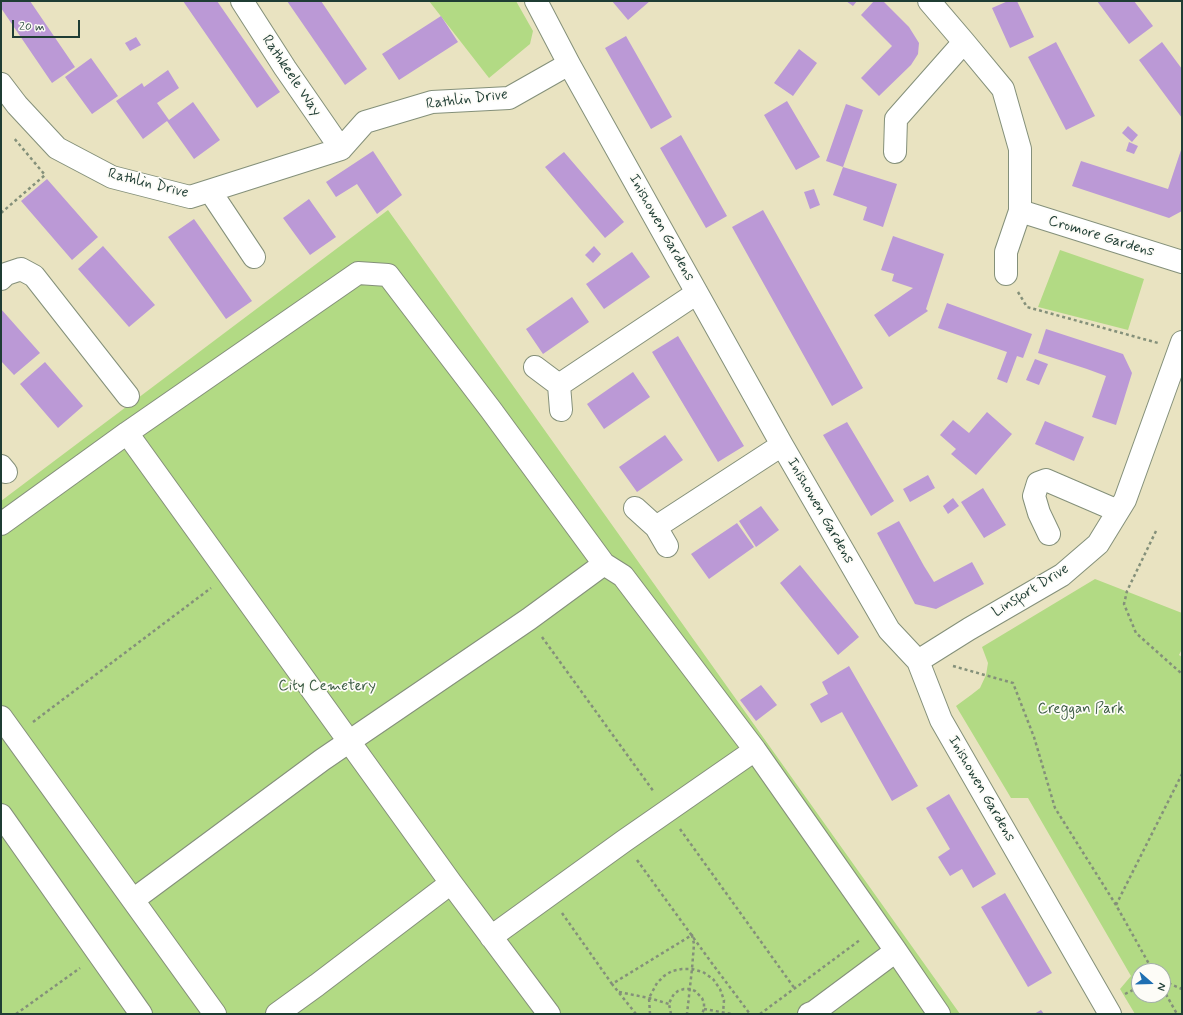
<!DOCTYPE html>
<style>
body{margin:0}
#map{position:relative;width:1183px;height:1015px;overflow:hidden;background:#e9e3c1;font-family:Mynerve,sans-serif}
canvas{display:block}
.frame{position:absolute;inset:0;border:2px solid #1f3d34;pointer-events:none}
.north{position:absolute;left:1131px;top:963px;width:40px;height:40px;box-sizing:border-box;background:#fdfcf7;border:1px solid #a4b0a9;border-radius:50%;rotate:110deg;font-size:11px;font-weight:700;line-height:16px;text-align:center;color:#1f3d34}
.north::after{content:'';display:block;margin:auto;width:14px;height:18px;background:#1f6fb2;clip-path:polygon(50% 0,100% 100%,50% 72%,0 100%)}
.scale{position:absolute;left:12px;top:20px;width:68px;height:18px;box-sizing:border-box;border:2px solid #1f3d34;border-top:0;padding-left:5px;font-size:12px;line-height:14px;white-space:nowrap;color:#1f3d34;-webkit-text-stroke:3px #fdfcf7;paint-order:stroke}
</style>
<div id="map">
<canvas width="1183" height="1015"></canvas>
<div class="frame"></div>
<div class="north">N</div>
<div class="scale">20 m</div>
</div>
<script>
const ctx = document.querySelector('canvas').getContext('2d');
ctx.lineJoin = 'round';
function fillPath(path, color) { ctx.fillStyle = color; ctx.fill(path, 'evenodd'); }
const shape = rows => new Path2D(rows.map(r => 'M' + r).join(''));
function stroke(path, color, width, dash) { ctx.strokeStyle = color; ctx.lineWidth = width; ctx.lineCap = dash ? 'butt' : 'round'; ctx.setLineDash(dash || []); ctx.stroke(path); }
function label(font, color, halo, rows, align = 'center') {
  ctx.font = font + ' Mynerve,sans-serif'; ctx.lineWidth = 3.5; ctx.setLineDash([]); ctx.textBaseline = 'middle'; ctx.strokeStyle = halo; ctx.fillStyle = color; for (const [text, x, y, turn = 0] of rows) {
    ctx.save(); ctx.translate(x, y); ctx.rotate((+turn || 0) * Math.PI / 180); ctx.textAlign = isNaN(turn) ? turn : align; if (halo) ctx.strokeText(text, 0, 0); ctx.fillText(text, 0, 0); ctx.restore();
  }
}
const green = shape([
 [429,1,516,1,533,31,530,44,489,78],
 [388,210,960,1014,1,1014,1,501],
 [1060,250,1144,279,1128,330,1038,307],
 [1095,579,1182,613,1182,649,1179,655,1182,657,1182,1014,1135,1014,1120,989,1131,976,1028,798,1011,798,956,706,971,695,980,688,986,675,988,663,982,647],
 [1139,971,1163,971,1163,995,1139,995]
]);
const building = shape([
 [1,1,30,1,75,67,52,83,1,8],
 [183,1,217,1,280,92,257,108],
 [287,1,321,1,367,69,345,85],
 [612,1,650,1,628,20],
 [846,1,857,1,853,6],
 [874,1,883,1,909,27,919,43,918,54,911,65,879,96,861,78,892,46,861,15],
 [1008,1,1017,1,1034,37,1010,48,992,8],
 [1097,1,1134,1,1153,26,1129,44],
 [441,16,458,42,399,80,382,54],
 [626,36,672,117,651,129,605,48],
 [136,37,141,45,130,51,125,43],
 [1056,42,1095,116,1066,130,1028,57],
 [1162,42,1182,69,1182,118,1139,60],
 [799,49,817,63,793,96,774,83],
 [91,58,118,96,92,114,65,77],
 [168,70,179,88,157,103,169,120,193,102,220,140,194,159,167,121,143,139,116,101,142,83,144,87],
 [787,101,820,157,796,170,764,115],
 [846,104,863,110,843,167,826,161],
 [1128,126,1138,135,1132,142,1122,133],
 [681,135,727,216,706,228,660,148],
 [1129,142,1138,146,1134,154,1126,151],
 [1182,147,1182,211,1169,218,1072,186,1081,161,1168,189],
 [373,151,402,195,377,214,357,184,336,197,326,182],
 [564,152,624,222,605,238,545,167],
 [843,167,897,184,883,227,863,220,867,207,833,195],
 [47,179,98,237,72,260,21,201],
 [814,189,820,205,810,209,804,192],
 [309,199,336,237,310,255,283,218],
 [763,210,863,388,832,406,732,227],
 [194,219,252,301,226,319,168,237],
 [893,236,944,254,926,309,928,311,889,337,874,315,913,288,892,281,894,274,881,270],
 [103,246,155,305,129,327,78,269],
 [594,246,601,254,593,263,585,255],
 [632,252,650,277,604,309,586,284],
 [572,297,589,322,543,354,526,329],
 [947,303,1032,334,1023,358,1017,356,1007,383,997,379,1007,352,938,328],
 [1,309,40,353,14,375,1,361],
 [1046,329,1123,354,1132,373,1116,425,1092,417,1106,376,1087,369,1038,353],
 [678,336,744,446,718,462,652,352],
 [1035,359,1048,364,1039,385,1026,380],
 [45,362,83,406,58,428,20,384],
 [633,372,650,397,604,429,587,404],
 [987,412,1012,434,976,475,951,454,956,449,940,435,953,420,969,433],
 [1045,421,1084,437,1074,461,1035,444],
 [847,422,894,501,871,516,823,435],
 [665,435,683,460,637,492,619,467],
 [928,475,935,488,910,502,903,489],
 [983,488,1006,525,984,538,961,502],
 [953,498,959,506,948,514,943,506],
 [761,506,779,530,756,547,739,521],
 [899,521,924,566,934,582,972,562,984,584,936,609,915,604,877,533],
 [737,523,754,547,709,579,691,554],
 [800,565,859,637,838,655,780,583],
 [849,666,918,786,892,801,842,712,821,723,810,704,828,694,822,682],
 [761,685,777,705,756,721,740,700],
 [949,794,996,874,973,888,962,869,950,876,938,857,950,849,926,808],
 [1005,893,1052,973,1028,987,981,907],
 [1041,1010,1044,1014,1034,1014]
]);
const path = shape([
 [1,213,45,175,13,137],
 [1018,292,1027,307,1158,343],
 [1156,531,1127,591,1124,604,1136,633,1182,674],
 [542,637,654,792],
 [953,666,1013,683,1034,737,1055,808,1116,905,1153,971],
 [33,722,211,588],
 [680,829,795,989],
 [637,860,711,962,750,1014],
 [1116,905,1182,774],
 [562,913,612,984],
 [1163,981,1182,989],
 [1163,989,1177,1014],
 [619,992,649,998,669,1004],
 [1125,994,1139,987],
 [704,1009,732,1014],
 [16,1014,80,968],
 [636,1014,612,984,692,935,694,944,692,969,687,1014],
 [650,1014,649,998,657,983,664,976,672,971,682,969,692,969,703,972,713,979,720,989,724,1000,723,1014],
 [671,1014,669,1004,671,999,674,994,678,991,684,989,690,989,695,991,702,998,704,1003,704,1009,702,1014],
 [760,1014,860,940]
]);
const minor = shape([
 [242,1,285,68,341,149],
 [536,1,569,64,697,293,782,445,889,630,918,661,941,720,1110,1014],
 [929,1,964,42,1003,89,1020,149,1020,211,1182,262],
 [1,84,17,105,57,148,112,177,190,197,341,149,365,122,432,102,509,98,569,64],
 [895,152,896,119,964,42],
 [210,191,254,257],
 [1006,274,1006,252,1020,211],
 [1,279,6,274,21,269,34,276,128,396],
 [535,367,559,385,697,293],
 [559,385,561,410],
 [127,433,358,273,388,275,491,410,604,564,623,576,755,750,896,951,939,1014],
 [1,466,6,472],
 [635,508,656,527,782,445],
 [1,524,127,433,451,883,549,1014],
 [656,527,667,546],
 [1049,534,1039,513,1034,496,1038,483,1046,480,1118,511],
 [918,661,969,629,1062,575,1098,544,1125,500,1182,342],
 [1,717,215,1014],
 [1,815,141,1014],
 [133,900,322,760,529,619,604,564],
 [491,937,624,841,755,750],
 [277,1014,317,985,451,883],
 [809,1014,814,1012,896,951]
]);
const streetNames = [
 ["Rathkeele Way",291,76,56],
 ["Rathlin Drive",467,100,-7],
 ["Rathlin Drive",148,184,14],
 ["Inishowen Gardens",661,228,61],
 ["Cromore Gardens",1101,237,17],
 ["Inishowen Gardens",820,511,60],
 ["Linsfort Drive",1031,591,-32],
 ["Inishowen Gardens",981,789,60]
];
const parkNames = [
 ["City Cemetery",327,687],
 ["Creggan Park",1081,710]
];
fillPath(green, '#b2da84');
fillPath(building, '#bb99d6');
stroke(minor, '#84907a', 24);
stroke(path, '#84907a', 2.5, [3, 3]);
stroke(minor, '#fff', 22);
label('15px', '#1f3d34', '#fdfcf7', streetNames);
label('15px', '#3c5c44', '#fdfcf7', parkNames);
</script>
